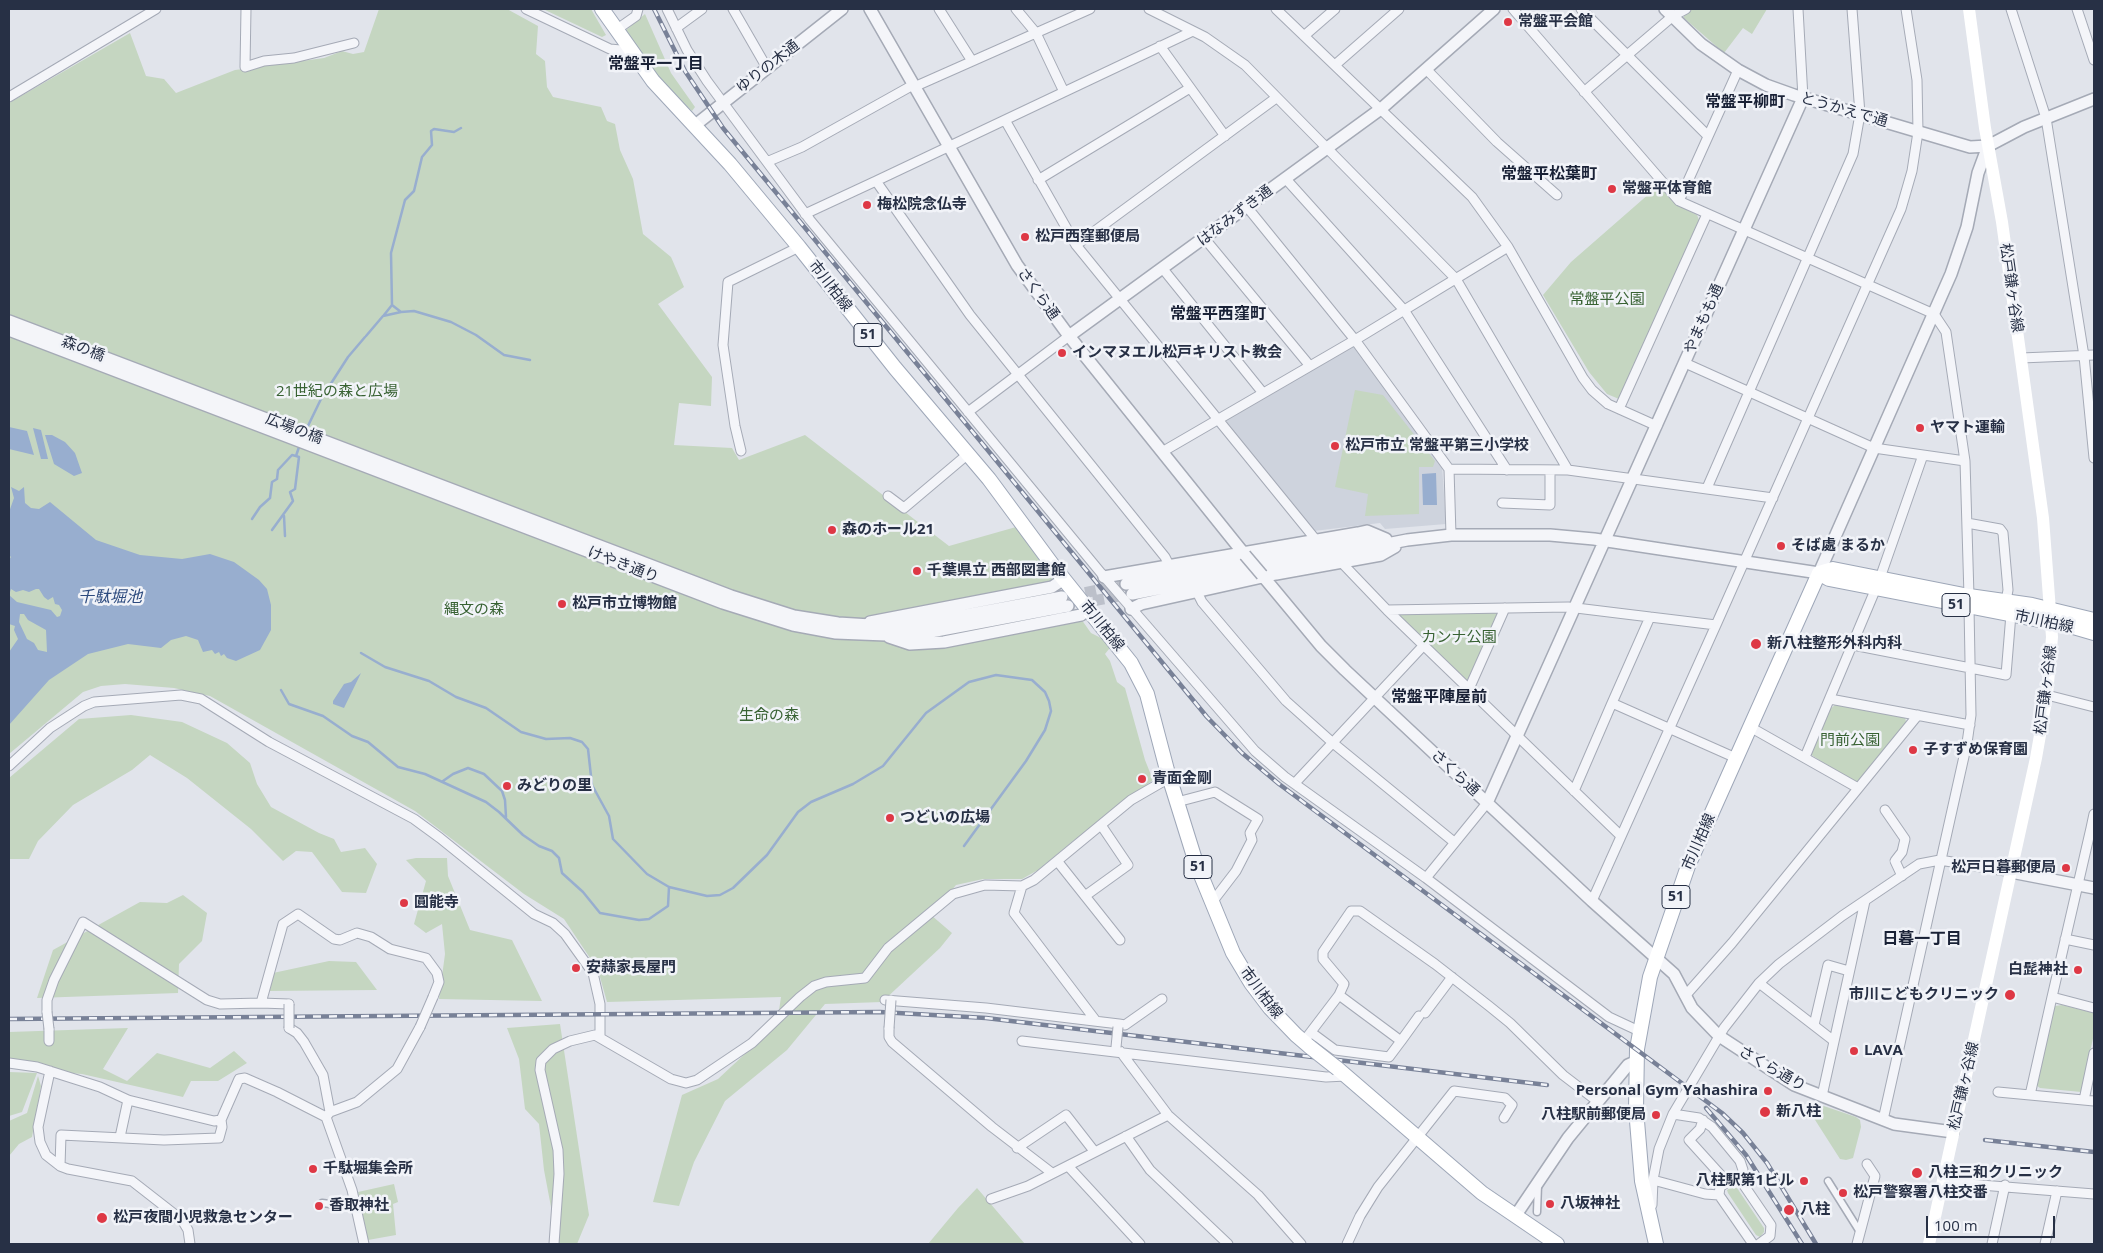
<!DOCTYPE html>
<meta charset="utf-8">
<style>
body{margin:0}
#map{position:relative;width:2103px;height:1253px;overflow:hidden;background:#e1e4eb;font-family:"Open Sans",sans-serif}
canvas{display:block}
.frame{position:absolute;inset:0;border:10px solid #273045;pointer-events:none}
.scale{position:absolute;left:1926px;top:1216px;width:129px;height:22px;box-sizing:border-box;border:2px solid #273045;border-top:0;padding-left:6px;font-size:15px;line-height:18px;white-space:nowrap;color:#273045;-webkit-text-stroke:4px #f1f3f8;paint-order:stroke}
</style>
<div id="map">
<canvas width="2103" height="1253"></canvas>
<div class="frame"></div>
<div class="scale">100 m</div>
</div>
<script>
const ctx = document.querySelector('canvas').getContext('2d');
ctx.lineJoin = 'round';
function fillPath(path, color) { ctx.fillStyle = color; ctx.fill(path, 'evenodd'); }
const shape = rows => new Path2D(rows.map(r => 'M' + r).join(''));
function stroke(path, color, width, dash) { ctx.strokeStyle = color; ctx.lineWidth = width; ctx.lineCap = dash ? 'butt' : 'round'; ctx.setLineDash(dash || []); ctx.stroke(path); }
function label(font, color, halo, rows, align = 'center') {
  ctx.font = font + ' "Open Sans","Noto Sans JP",sans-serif'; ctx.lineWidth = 5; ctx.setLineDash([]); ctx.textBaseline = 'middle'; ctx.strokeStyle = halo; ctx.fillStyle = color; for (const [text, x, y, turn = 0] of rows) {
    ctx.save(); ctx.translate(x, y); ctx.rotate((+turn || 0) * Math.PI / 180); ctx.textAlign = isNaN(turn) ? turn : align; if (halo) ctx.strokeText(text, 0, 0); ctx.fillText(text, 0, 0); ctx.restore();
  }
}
const built = shape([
 [1351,347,1356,347,1442,465,1446,524,1385,529,1380,523,1314,531,1226,426,1227,419]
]);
const green = shape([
 [379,9,507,9,538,26,536,54,545,61,547,87,553,97,601,107,607,121,615,124,620,150,633,179,643,234,671,257,684,287,658,304,712,377,711,406,679,403,674,445,732,448,739,460,805,435,949,546,1016,527,1091,633,1113,644,1105,654,1110,661,1117,682,1125,688,1145,760,1153,780,1073,841,1038,870,1022,879,983,879,956,885,931,915,952,933,940,948,882,1002,825,1004,787,1050,725,1101,694,1162,679,1206,653,1202,682,1095,718,1079,777,1024,781,997,607,1002,598,970,564,919,524,894,415,811,210,696,174,688,125,684,101,686,83,692,9,754,9,103,130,33,146,76,164,79,176,93,235,70,324,58,342,51,353,54,364,52],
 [543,9,591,9,606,35,602,37],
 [1692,9,1767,9,1752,34,1743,28,1724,53,1684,18,1684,14],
 [645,14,671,73,695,107,692,111,657,78,625,31],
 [1658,186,1677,205,1697,215,1700,222,1619,399,1607,394,1589,372,1543,295,1571,262],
 [1355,390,1383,395,1435,461,1433,467,1419,467,1419,514,1365,516,1368,494,1335,487],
 [1403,613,1497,613,1498,614,1467,681,1399,616],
 [1835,705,1905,717,1906,722,1859,781,1853,782,1810,754,1829,710],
 [131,715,182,722,227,743,250,763,257,784,271,807,319,833,334,839,341,852,365,848,377,864,366,893,342,892,312,852,296,851,283,861,251,829,187,778,150,755,132,770,73,805,38,841,29,859,9,859,9,778,79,719],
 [416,858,447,858,448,876,470,930,512,940,542,1001,439,999,445,954,442,924,426,933,414,924,426,881,406,860],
 [183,895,207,913,202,941,179,964,178,993,37,998,53,950,140,902,167,903],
 [329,961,356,962,377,990,268,991,273,973],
 [2062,1005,2094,1013,2094,1034,2081,1092,2040,1088,2036,1085,2053,1010,2055,1006],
 [560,1024,589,1215,577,1244,558,1244,544,1170,539,1124,525,1109,519,1059,507,1028],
 [128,1028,103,1069,127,1081,157,1053,210,1068,234,1051,247,1063,218,1081,191,1081,183,1097,82,1074,9,1068,9,1032],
 [9,1072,37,1073,22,1112,9,1116],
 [38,1076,41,1086,32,1137,19,1144,9,1156,9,1121,27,1113],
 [1818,1104,1856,1117,1860,1120,1861,1127,1853,1158,1846,1160,1840,1159,1817,1123,1812,1115],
 [394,1184,398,1202,393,1204,396,1235,368,1240,358,1192],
 [1732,1187,1737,1188,1764,1228,1764,1232,1760,1237,1756,1235,1728,1193,1727,1190],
 [977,1188,1025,1244,928,1244,958,1208]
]);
const water = shape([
 [9,427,27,431,34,455,9,449],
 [33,428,41,430,48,459,41,459],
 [45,435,52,435,65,442,75,453,82,473,74,476,54,464],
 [1436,473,1437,505,1423,505,1422,474],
 [11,487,19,491,24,487,25,503,31,508,39,509,50,502,96,540,140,555,182,559,210,554,234,562,259,580,267,589,271,605,271,630,260,650,236,661,227,658,224,654,221,656,219,652,215,654,212,650,203,652,198,640,186,636,171,640,161,648,128,644,88,654,49,680,9,725,9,652,18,639,14,630,15,626,9,624,9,560,11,557,9,555,9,512,14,498],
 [36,589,39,589,44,597,48,600,53,597,55,604,59,605,62,610,60,616,57,617,51,610,17,602,9,595,11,589,16,592,23,590,29,592],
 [20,614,24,614,28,620,46,630,47,652,38,650,34,643,27,639,19,622],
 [361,673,344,708,333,704,333,701,344,684,351,682]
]);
const stream = shape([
 [401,312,414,311,451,322,476,335,504,355,530,360],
 [384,315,392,305],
 [366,336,383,316,401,312,392,305,391,253,405,200,414,191,422,157,432,145,431,131,434,129,454,132,461,128],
 [306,430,321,399,348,357,365,337],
 [296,456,300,444],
 [284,516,285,536],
 [252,519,260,507,270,498,272,482,277,479,278,470,292,455,296,456],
 [272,530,293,501,290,492,295,489,299,457,296,456],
 [361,653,385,667,429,681,456,697,486,708,521,732,546,739,570,738,582,742,588,749,592,785,609,816,613,839,647,874,669,887,707,896,720,895,733,888,767,855,798,812,811,802,853,784,883,766,926,713,969,682,996,675,1032,680,1045,692,1049,701,1051,711,1045,730,1026,761,964,846],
 [281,690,289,704,323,716,352,736,368,742,398,767,425,774,486,802,499,812,523,835,539,846,552,851,559,858,562,873,583,892,600,913,639,920,649,919,668,906,669,887],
 [443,781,453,774,468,768,484,774,502,791,505,800,506,817]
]);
const tertiaryTunnel = shape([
 [1069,596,1126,584],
 [1077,604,1130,594]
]);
const pedestrian = shape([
 [1828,1181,1860,1232],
 [322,1203,356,1207],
 [1537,1212,1538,1185]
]);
const minor = shape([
 [246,9,245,67,264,61,294,58,354,43],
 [526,9,610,49,631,51],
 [667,9,687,50,707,81,810,220,1101,573,1255,751,1285,777,1426,878,1609,1017,1639,1031],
 [733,9,767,68],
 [939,9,972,61],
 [1016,9,1036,33,1064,92,1193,31],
 [1149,9,1205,37,1245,65,1456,279,1568,470],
 [1276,9,1472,197,1508,247,1583,378,1592,390,1608,404,1657,426],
 [1513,9,1679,201,1934,314,1946,332,1965,461,1923,455,1880,578],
 [1581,9,1708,136],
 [1798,9,1803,98],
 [2011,9,2046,118,2084,356,2094,458],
 [2077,9,2094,60],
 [676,28,702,9],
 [616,30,636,16,638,9],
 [1304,36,1335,9],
 [1160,46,1225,136],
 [1335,65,1399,9],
 [1426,69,1497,142,1557,195],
 [914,87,1090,9],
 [1584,92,1673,16,1686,9],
 [9,97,156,9],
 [1005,120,1076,245,1316,540],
 [769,161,802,147,913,85],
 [1285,178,1404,310,1507,470],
 [1038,180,1190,88],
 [876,181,1064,92],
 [1679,201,1738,70],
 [1247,207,1355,340,1449,469,1451,535],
 [805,214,876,181,970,315,1165,557,1169,565],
 [1205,239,1310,366],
 [1076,245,1276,98],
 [1163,269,1263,393],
 [2021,358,2094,355],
 [1685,363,1874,448,1923,455],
 [1619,409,1707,214],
 [968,412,1069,336],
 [741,451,735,426,723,345,728,282,799,247],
 [1162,452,1355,340,1508,247],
 [1965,461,1969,596],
 [1449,469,1568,470,1773,498],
 [1707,488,1853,154,1860,114,1852,9],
 [888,496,904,508,968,454],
 [1502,503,1550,505,1550,470],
 [1967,523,2000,529,2003,533,2008,590,2006,601],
 [1341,562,1387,610],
 [1197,592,1202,602,1286,701,1333,743,1454,842],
 [1650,617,1716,625,1901,209,1912,171,1918,132,1917,80,1906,9],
 [1853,645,2006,675,2011,614],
 [1469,689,1505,608],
 [2047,695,2094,707],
 [1830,699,1970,725],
 [1750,727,1858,788],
 [1805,757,1876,588],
 [9,766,50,728,84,706,94,702,181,695,201,699,269,742,414,819,440,838,534,914,553,923,565,934,593,973,600,1004,600,1037],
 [1295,783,1423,646],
 [1574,791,1612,703],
 [1177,802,1215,792,1258,819,1250,833,1252,840,1236,871,1213,901],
 [1885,810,1905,839,1902,852,1895,861,1902,876],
 [2094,814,2091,828,2094,829],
 [1621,836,1387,610,1568,607,1650,617,1612,703,1736,758],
 [1058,862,1120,940],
 [1426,878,1487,803],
 [1022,886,1014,913,1096,1021],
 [1085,896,1128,865,1101,825],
 [1592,901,1716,625],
 [2065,939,2094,945],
 [1759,983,1834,1041],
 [1339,995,1344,984,1323,959,1323,952,1351,911,1360,911,1435,964,1489,1006,1510,1023,1563,1075,1597,1101],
 [1685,996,1732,943,1918,715],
 [2052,997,2091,828],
 [885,1000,986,1008,1119,1024,1118,1027],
 [289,1004,261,1003,283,924,298,914,334,939,340,940,357,933,371,937,390,949,426,958,437,973,439,982,433,997],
 [47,1012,47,1000,54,980,83,922,207,1000,220,1004,261,1003],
 [1425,1013,1452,977],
 [1119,1024,1125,1025,1162,999],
 [1814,1025,1828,965,1849,971],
 [289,1028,297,1033,304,1042,323,1075,330,1112],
 [889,1028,889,1037,892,1042,992,1127,1052,1173],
 [49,1029,49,1041],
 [1312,1033,1335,1050,1389,1057,1401,1041],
 [1022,1041,1326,1077,1346,1076],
 [1304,1041,1339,995,1401,1041,1419,1016],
 [1120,1051,1168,1115,1258,1195,1301,1244],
 [9,1063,37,1067,100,1087,128,1100,214,1121,221,1120,239,1079,245,1078,277,1092,326,1117,352,1190,364,1244],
 [50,1071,38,1127,40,1142,46,1155,60,1166,68,1169,132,1181,182,1220,188,1230,190,1244],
 [1998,1092,2094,1101],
 [2030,1095,2052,997,2094,1008],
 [1822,1096,1865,901],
 [2084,1100,2094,1053],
 [1673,1114,1699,1118,1712,1127,1740,1161,1743,1170,1741,1181],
 [326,1117,330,1112,357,1102,397,1069,420,1027],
 [1703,1120,1700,1129,1689,1140,1727,1182],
 [1883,1120,1967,743,1971,715,1969,607],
 [1126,1136,1150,1170,1228,1244],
 [120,1137,128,1100],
 [1017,1148,1066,1115,1094,1151],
 [60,1166,61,1135,164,1140,219,1138,222,1127,221,1120],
 [1068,1166,1140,1244],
 [1653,1180,1705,1194,1719,1195],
 [1943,1182,2094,1194],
 [991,1199,1028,1186,1168,1115],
 [1652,1205,1653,1180,1659,1149,1673,1114,1724,1028,1759,983,1779,964,1842,916,1919,864,1940,860,2011,872],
 [554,1244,559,1174,558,1150,540,1070,541,1061,553,1049,570,1041,595,1035,671,1079,686,1083,697,1080,752,1043,800,997,814,986,826,982,865,978,888,948,953,894,985,885,1022,886,1034,880,1131,800,1169,778],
 [1347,1244,1360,1216,1378,1187,1454,1091,1505,1098,1512,1105,1504,1118],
 [1753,1244,1719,1195,1720,1187,1732,1179,1741,1181,1771,1225,1770,1236,1759,1244],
 [1857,1244,1875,1176,1867,1164],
 [1992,1244,2005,1185],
 [2045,1244,2057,1191]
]);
const tertiary = shape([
 [870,9,1017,265,1069,336,1245,555],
 [1665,9,1701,44,1738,70,1766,85,1794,95,1970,147,1988,146],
 [694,126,842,9],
 [9,321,731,596,794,616,838,623,887,626,923,623,1062,597],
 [9,330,723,603,793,625,836,633,886,635,920,634,1068,606],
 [1069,336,1382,108,1494,9],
 [1262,575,1321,646,1345,670,1592,901,1674,974,1692,1008,1719,1036,1794,1085,1894,1124,1953,1132],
 [1104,577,1358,533,1367,531,1386,539],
 [1126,584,1378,540],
 [1132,594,1407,540,1451,535,1550,535,1594,539,1819,573,1951,274,1967,227,1978,173,1988,146,2024,127,2094,99],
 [1131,609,1141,604,1276,574,1381,555,1395,547],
 [870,622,1052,587,1064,579],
 [889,637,910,644,944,642,1081,615,1089,609],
 [1487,803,1803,98],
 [2011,872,2094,888],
 [1516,1215,1568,1138,1628,1065,1637,1061]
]);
const secondary = shape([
 [1929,1244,2036,758,2047,695,2052,637,2043,518,2002,222,1985,128,1969,9]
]);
const primary = shape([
 [602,9,653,81,730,164,799,247,895,368,989,479,1054,567,1131,663,1147,694,1167,770,1196,863,1233,953,1251,983,1270,1008,1296,1035,1310,1047],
 [1819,573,1829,579,2070,626,2094,633],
 [1819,573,1833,569,1969,596,2032,605,2094,620],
 [1338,1069,1482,1193,1557,1244],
 [1656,1244,1642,1181,1636,1109,1637,1049,1650,977,1688,866,1819,573]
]);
const rail = shape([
 [654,9,685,71,723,128,1207,717,1242,753,1279,784,1722,1113,1743,1133,1767,1163,1816,1244],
 [9,1019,880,1012,986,1018,1547,1085],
 [1706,1108,1746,1155,1802,1244],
 [1985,1140,2094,1152]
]);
const minorBridge = shape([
 [289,1004,289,1028],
 [47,1012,49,1029],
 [420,1027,433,997],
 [889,1028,891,1000],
 [1116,1047,1118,1027]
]);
const tertiaryBridge = shape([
 [1245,555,1262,575]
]);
const primaryBridge = shape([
 [1310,1047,1338,1069]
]);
const markers = [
 [1508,22,5,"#de3845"],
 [1612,189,5,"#de3845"],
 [867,205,5,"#de3845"],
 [1025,237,5,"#de3845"],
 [1062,353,5,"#de3845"],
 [1920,428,5,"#de3845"],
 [1335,446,5,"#de3845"],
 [832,530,5,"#de3845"],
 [1781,546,5,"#de3845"],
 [917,571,5,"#de3845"],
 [562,604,5,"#de3845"],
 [1756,644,6,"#de3845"],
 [1913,750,5,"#de3845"],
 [1142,779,5,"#de3845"],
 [507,786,5,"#de3845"],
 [890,818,5,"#de3845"],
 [2066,868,5,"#de3845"],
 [404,903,5,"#de3845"],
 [576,968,5,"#de3845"],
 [2078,970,5,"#de3845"],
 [2010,995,6,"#de3845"],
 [1854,1051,5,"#de3845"],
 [1768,1091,5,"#de3845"],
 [1765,1112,6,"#de3845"],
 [1656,1115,5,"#de3845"],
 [313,1169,5,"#de3845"],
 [1917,1173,6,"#de3845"],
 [1804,1181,5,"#de3845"],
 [1843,1193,5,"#de3845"],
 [1550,1204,5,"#de3845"],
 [319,1206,5,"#de3845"],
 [1789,1210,6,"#de3845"],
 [102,1218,6,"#de3845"]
];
const shields = [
 [868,335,28],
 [1956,605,28],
 [1198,867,28],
 [1676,897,28]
];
const shieldNames = [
 ["51",868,335],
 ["51",1956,605],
 ["51",1198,867],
 ["51",1676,897]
];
const poiNames = [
 ["常盤平会館",1518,22],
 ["常盤平体育館",1622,189],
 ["梅松院念仏寺",877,205],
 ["松戸西窪郵便局",1035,237],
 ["インマヌエル松戸キリスト教会",1072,353],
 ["ヤマト運輸",1930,428],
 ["松戸市立 常盤平第三小学校",1345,446],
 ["森のホール21",842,530],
 ["そば處 まるか",1791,546],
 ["千葉県立 西部図書館",927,571],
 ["松戸市立博物館",572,604],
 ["新八柱整形外科内科",1767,644],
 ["子すずめ保育園",1923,750],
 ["青面金剛",1152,779],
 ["みどりの里",517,786],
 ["つどいの広場",900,818],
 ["松戸日暮郵便局",2056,868,"right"],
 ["圓能寺",414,903],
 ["安蒜家長屋門",586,968],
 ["白髭神社",2068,970,"right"],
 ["市川こどもクリニック",1999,995,"right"],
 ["LAVA",1864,1051],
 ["Personal Gym Yahashira",1758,1091,"right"],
 ["新八柱",1776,1112],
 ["八柱駅前郵便局",1646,1115,"right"],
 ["千駄堀集会所",323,1169],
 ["八柱三和クリニック",1928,1173],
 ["八柱駅第1ビル",1794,1181,"right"],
 ["松戸警察署八柱交番",1853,1193],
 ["八坂神社",1560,1204],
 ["香取神社",329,1206],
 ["八柱",1800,1210],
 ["松戸夜間小児救急センター",113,1218]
];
const streetNames = [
 ["ゆりの木通",768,67,-38],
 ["とうかえで通",1844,110,16],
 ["はなみずき通",1235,216,-37],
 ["市川柏線",830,286,52],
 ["松戸鎌ヶ谷線",2011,288,82],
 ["さくら通",1038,294,54],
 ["やまもも通",1704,319,-66],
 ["森の橋",83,349,21],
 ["広場の橋",294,429,21],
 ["けやき通り",623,565,21],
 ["市川柏線",2044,622,12],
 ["市川柏線",1102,626,51],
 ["松戸鎌ヶ谷線",2046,690,-83],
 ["さくら通",1455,773,43],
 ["市川柏線",1699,842,-66],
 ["市川柏線",1261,993,53],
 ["さくら通り",1772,1069,30],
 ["松戸鎌ヶ谷線",1964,1086,-77]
];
const parkNames = [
 ["常盤平公園",1607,300],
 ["21世紀の森と広場",337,392],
 ["縄文の森",474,610],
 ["カンナ公園",1459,638],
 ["生命の森",769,716],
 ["門前公園",1850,741]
];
const neighbourhoodNames = [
 ["常盤平一丁目",656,64],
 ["常盤平柳町",1745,102],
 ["常盤平松葉町",1549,174],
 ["常盤平西窪町",1218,314],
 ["常盤平陣屋前",1439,697],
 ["日暮一丁目",1922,939]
];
const waterNames = [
 ["千駄堀池",110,597]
];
fillPath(built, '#ced3dd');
fillPath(green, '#c5d6c1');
fillPath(water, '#98aecf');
stroke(stream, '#98aecf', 2.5);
stroke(tertiaryTunnel, '#bcc0ca', 11, [11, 5.5]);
stroke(pedestrian, '#a5aab6', 9);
stroke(minor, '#a5aab6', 11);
stroke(tertiary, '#a5aab6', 14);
stroke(primary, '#9ea7b8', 16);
stroke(pedestrian, '#f4f5f9', 6);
stroke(minor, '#f4f5f9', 9);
stroke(tertiary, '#f4f5f9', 11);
stroke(secondary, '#fff', 12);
stroke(primary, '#fff', 14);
stroke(rail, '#788197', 4.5);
stroke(rail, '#f1f3f8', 2.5, [8]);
stroke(minorBridge, '#a5aab6', 11, []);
stroke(tertiaryBridge, '#a5aab6', 14, []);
stroke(primaryBridge, '#9ea7b8', 16, []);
stroke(minorBridge, '#f4f5f9', 9);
stroke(tertiaryBridge, '#f4f5f9', 11);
stroke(primaryBridge, '#fff', 14);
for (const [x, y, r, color] of markers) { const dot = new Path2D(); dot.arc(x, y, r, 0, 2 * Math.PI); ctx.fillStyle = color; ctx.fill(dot); stroke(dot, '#f1f3f8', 2); }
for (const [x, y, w] of shields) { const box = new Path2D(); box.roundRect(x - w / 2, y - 11.5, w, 23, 4); ctx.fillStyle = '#f1f3f8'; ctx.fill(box); stroke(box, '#273045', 1); }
label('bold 14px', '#273045', null, shieldNames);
label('bold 15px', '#273045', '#f1f3f8', poiNames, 'left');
label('15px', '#273045', '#f1f3f8', streetNames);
label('15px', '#386233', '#f1f3f8', parkNames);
label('bold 16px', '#192136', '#f1f3f8', neighbourhoodNames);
label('italic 16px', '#2c4a7e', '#f1f3f8', waterNames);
</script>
